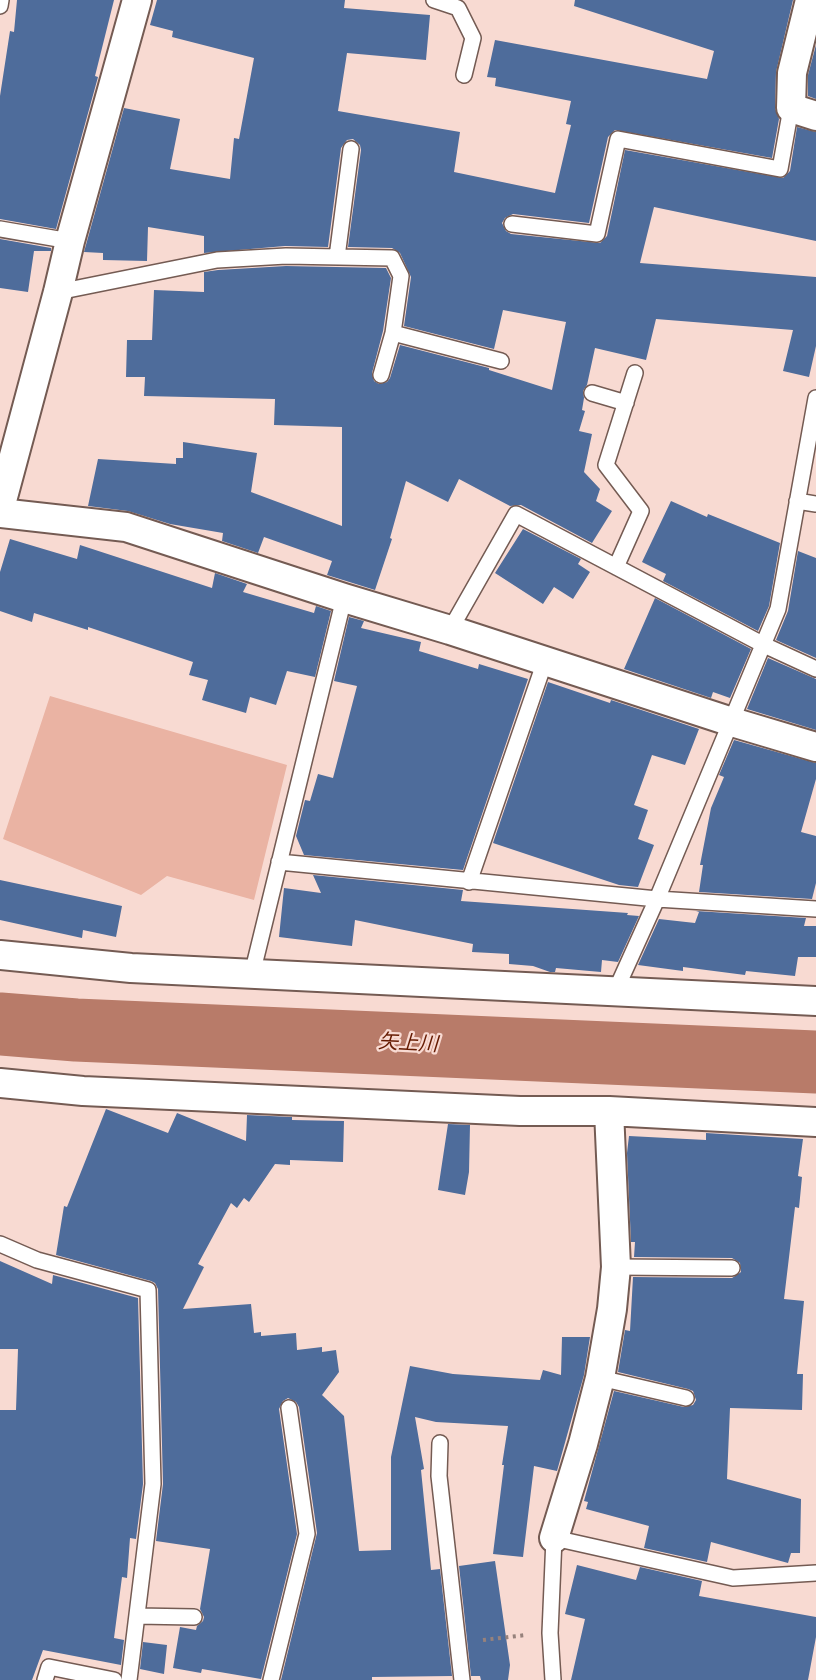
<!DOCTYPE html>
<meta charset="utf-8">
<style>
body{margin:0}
canvas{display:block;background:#f8dad2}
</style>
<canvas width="816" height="1680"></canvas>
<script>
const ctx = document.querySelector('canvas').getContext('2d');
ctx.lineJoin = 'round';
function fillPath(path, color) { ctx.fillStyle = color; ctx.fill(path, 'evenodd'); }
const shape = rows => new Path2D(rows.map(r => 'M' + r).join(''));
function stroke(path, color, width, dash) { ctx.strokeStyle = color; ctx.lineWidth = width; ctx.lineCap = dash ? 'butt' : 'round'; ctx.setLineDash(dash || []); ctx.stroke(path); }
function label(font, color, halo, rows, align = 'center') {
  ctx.font = font + ' "Asap Condensed","Noto Sans JP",sans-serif'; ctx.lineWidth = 4.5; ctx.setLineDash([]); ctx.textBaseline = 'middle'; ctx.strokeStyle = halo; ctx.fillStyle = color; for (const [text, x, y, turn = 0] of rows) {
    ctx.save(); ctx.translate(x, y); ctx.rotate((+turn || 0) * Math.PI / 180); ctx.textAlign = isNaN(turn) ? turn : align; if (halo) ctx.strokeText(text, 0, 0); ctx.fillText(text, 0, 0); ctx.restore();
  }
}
const green = shape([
 [50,696,287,765,254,900,167,876,141,895,3,839]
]);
const river = shape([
 [0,1024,76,1030,816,1062]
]);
const building = shape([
 [17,0,114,0,95,76,98,77,56,229,0,219,0,96,10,31,14,32],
 [157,0,345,0,344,8,430,15,426,60,347,53,338,111,460,132,454,172,555,193,571,125,566,124,571,101,495,86,496,78,487,77,495,40,707,79,714,51,574,6,575,0,793,0,776,72,775,108,779,119,772,158,615,130,608,137,589,223,513,214,505,218,502,223,506,231,511,234,600,243,607,236,625,150,783,178,790,171,797,127,816,132,816,241,654,207,640,263,816,277,816,346,809,377,783,371,793,330,656,319,646,360,595,348,587,385,583,391,584,398,582,410,585,411,579,431,592,434,584,472,600,489,596,501,612,511,592,543,521,505,510,506,459,479,448,502,406,481,390,538,392,539,375,590,327,575,332,561,264,537,258,553,222,541,223,533,170,524,128,511,88,506,98,459,176,464,176,458,183,458,183,442,257,453,251,492,342,526,342,427,274,425,275,399,144,396,145,377,126,377,127,340,152,340,154,290,204,292,204,272,218,270,286,266,386,268,391,278,383,331,372,373,374,381,379,384,387,382,390,378,400,345,489,368,489,370,552,390,566,322,503,310,494,349,404,326,411,277,400,253,392,248,348,247,361,150,360,145,353,139,347,140,341,148,328,247,285,246,204,253,204,236,148,227,147,261,103,260,103,253,84,252,124,108,180,119,170,169,230,179,234,138,239,139,254,58,172,37,173,31,150,25],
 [816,45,816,99,808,96,808,75],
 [0,239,51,248,51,251,34,251,28,292,0,288],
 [671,501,707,517,708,514,780,543,769,606,758,631,663,581,666,574,642,562],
 [523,529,581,559,578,564,590,572,573,599,554,587,543,604,495,573],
 [10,539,77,559,80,545,212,588,215,573,247,584,243,592,314,613,316,606,331,611,315,677,287,671,276,705,250,697,246,713,202,700,208,680,189,675,193,662,88,627,88,630,34,613,32,622,0,611,0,572],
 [798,551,816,558,816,658,776,640,788,611],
 [655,598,751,649,730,698,713,692,711,698,624,669],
 [349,617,364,621,361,628,421,642,419,651,478,669,479,664,528,679,463,870,304,855,296,836,305,800,310,801,318,774,333,778,357,686,334,681],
 [768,658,816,679,816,730,747,709],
 [548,682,610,703,611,700,699,729,685,765,652,755,634,805,648,810,638,839,654,845,638,887,619,885,493,843],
 [734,740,816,763,816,779,801,832,816,836,816,883,812,899,699,892,703,865,700,865,711,808,724,777,719,775],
 [313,875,463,890,461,901,628,913,627,915,639,916,618,962,602,960,601,972,556,968,555,972,550,972,533,966,509,964,509,954,472,952,473,944,355,920,352,946,279,937,284,888,321,893],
 [0,880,122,906,116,937,83,930,82,938,0,920],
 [696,911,806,918,804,926,816,926,816,957,798,957,795,976,746,971,745,975,683,967,683,971,638,965,659,919,695,923,699,912],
 [106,1109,168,1133,177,1113,246,1141,247,1115,292,1117,292,1120,344,1121,343,1162,290,1160,290,1165,275,1164,249,1202,244,1198,237,1208,231,1203,198,1264,204,1267,183,1309,251,1304,254,1333,261,1332,261,1336,296,1333,297,1350,322,1347,322,1352,336,1350,339,1372,322,1395,344,1416,359,1551,391,1550,391,1457,410,1366,453,1374,540,1380,543,1370,561,1375,562,1337,590,1337,584,1375,557,1471,534,1466,523,1557,493,1554,504,1465,502,1465,508,1426,436,1422,415,1417,424,1469,421,1470,431,1570,440,1569,452,1676,372,1677,372,1680,281,1680,317,1533,299,1407,296,1402,288,1398,283,1401,279,1409,297,1534,261,1679,202,1669,201,1673,173,1668,180,1627,196,1630,197,1626,203,1621,204,1617,200,1609,210,1549,156,1541,163,1484,158,1289,155,1283,151,1281,56,1255,64,1206,67,1207],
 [448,1124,470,1125,469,1172,465,1195,438,1190],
 [706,1133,803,1139,798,1176,802,1177,799,1208,795,1207,784,1299,804,1301,797,1374,803,1374,802,1410,730,1408,727,1479,801,1499,800,1553,791,1553,788,1563,711,1542,707,1562,644,1548,649,1526,586,1509,588,1502,584,1501,614,1391,684,1407,693,1405,696,1400,693,1391,688,1389,618,1372,625,1330,630,1331,633,1277,732,1278,741,1272,740,1263,732,1258,634,1257,635,1242,631,1242,627,1153,629,1136,706,1140],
 [0,1261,52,1284,53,1275,138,1298,143,1484,136,1539,130,1538,127,1578,122,1577,114,1638,124,1640,121,1665,43,1650,32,1680,0,1680,0,1410,16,1410,18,1349,0,1349],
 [495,1561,510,1665,508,1680,481,1680,480,1676,471,1676,459,1566],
 [577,1565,636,1580,640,1567,702,1581,699,1596,816,1617,816,1637,808,1680,571,1680,585,1619,565,1614],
 [143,1642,167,1645,164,1674,140,1669]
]);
const path = shape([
 [483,1640,526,1635]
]);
const service = shape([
 [434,0,458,8,473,38,464,75],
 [0,6,1,0],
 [512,224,597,234,618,139,780,169,791,108],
 [0,229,70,241],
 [337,257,351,149],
 [58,292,217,260,286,256,392,258,401,276,393,333,501,361],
 [381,375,393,333],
 [592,393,626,403],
 [797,501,816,504],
 [616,567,641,511,606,465,635,373],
 [450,630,516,514,764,645,816,669],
 [279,862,657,899,816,909],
 [469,882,545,661],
 [252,974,344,598],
 [615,992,657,899,778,609,816,398],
 [0,1244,37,1260,148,1290,153,1484,129,1680],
 [616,1267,732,1268],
 [600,1378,686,1398],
 [440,1443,439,1476,462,1680],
 [137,1616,194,1617],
 [45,1680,49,1667,114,1680],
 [271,1680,307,1534,289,1408],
 [553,1680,550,1633,554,1538,733,1578,816,1573]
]);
const minor = shape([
 [810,0,792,73,791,108,816,116],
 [0,508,58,292,70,241,137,0],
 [0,513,126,527,344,598,450,630,732,722,816,747],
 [0,955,131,968,816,1001],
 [0,1083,83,1091,520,1111,609,1111,816,1122],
 [554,1538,583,1444,600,1378,612,1309,616,1267,609,1111]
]);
const waterNames = [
 ["矢上川",408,1043,3]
];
fillPath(green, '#eab3a3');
stroke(river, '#b87b69', 63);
fillPath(building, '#4e6c9b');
stroke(service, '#745b53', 18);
stroke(minor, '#745b53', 32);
stroke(path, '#97827c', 4, [3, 4.5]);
stroke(service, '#fff', 15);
stroke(minor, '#fff', 28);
label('italic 20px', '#651a01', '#f8dad2', waterNames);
</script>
